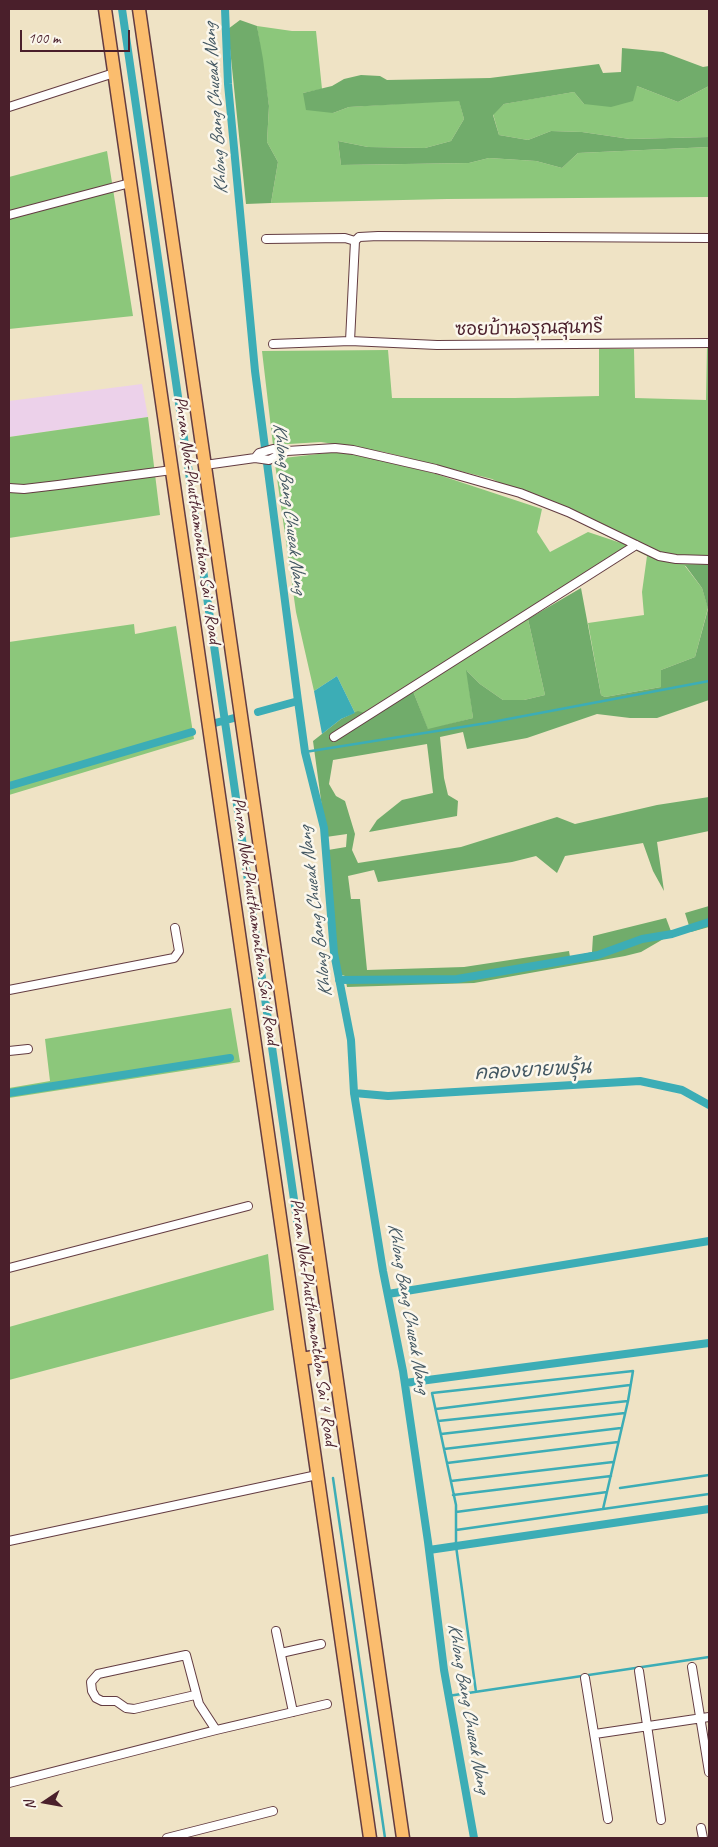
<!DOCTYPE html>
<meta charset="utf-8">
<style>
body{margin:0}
#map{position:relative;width:718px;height:1847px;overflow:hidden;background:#efe3c5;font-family:Caveat,sans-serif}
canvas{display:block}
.frame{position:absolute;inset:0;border:10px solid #4a1f2b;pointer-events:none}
.north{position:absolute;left:20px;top:1777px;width:50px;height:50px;-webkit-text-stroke:4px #fbf7ec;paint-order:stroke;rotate:258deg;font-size:14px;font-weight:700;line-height:20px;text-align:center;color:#4a1f2b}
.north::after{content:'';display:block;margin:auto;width:18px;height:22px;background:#4a1f2b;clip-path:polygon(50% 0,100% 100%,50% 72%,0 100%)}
.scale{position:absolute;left:20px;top:30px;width:110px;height:22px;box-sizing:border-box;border:2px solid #4a1f2b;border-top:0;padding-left:6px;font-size:15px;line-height:18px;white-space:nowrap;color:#4a1f2b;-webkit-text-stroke:4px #fbf7ec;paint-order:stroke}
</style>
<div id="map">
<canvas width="718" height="1847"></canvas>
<div class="frame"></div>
<div class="north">N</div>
<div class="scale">100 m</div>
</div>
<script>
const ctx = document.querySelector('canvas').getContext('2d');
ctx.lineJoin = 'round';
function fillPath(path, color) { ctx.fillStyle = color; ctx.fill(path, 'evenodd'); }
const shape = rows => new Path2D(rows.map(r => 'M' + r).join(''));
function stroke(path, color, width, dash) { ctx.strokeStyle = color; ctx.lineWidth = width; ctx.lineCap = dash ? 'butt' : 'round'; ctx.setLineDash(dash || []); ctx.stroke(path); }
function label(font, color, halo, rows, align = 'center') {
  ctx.font = font + ' Caveat,"Playpen Sans Thai",sans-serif'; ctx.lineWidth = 5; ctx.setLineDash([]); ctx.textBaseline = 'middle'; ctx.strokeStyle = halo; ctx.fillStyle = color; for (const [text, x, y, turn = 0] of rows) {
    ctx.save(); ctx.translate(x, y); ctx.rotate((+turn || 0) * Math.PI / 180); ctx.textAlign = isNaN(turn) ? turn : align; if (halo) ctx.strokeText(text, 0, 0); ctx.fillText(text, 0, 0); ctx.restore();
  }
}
const built = shape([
 [142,384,148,417,9,437,9,401]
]);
const green = shape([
 [257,26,292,31,316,31,322,89,303,93,333,113,349,107,459,100,464,119,451,141,425,148,368,147,338,141,341,165,469,163,489,158,536,161,562,168,578,153,709,147,709,197,447,199,271,203,278,162,267,142,269,106],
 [637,86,678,102,709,86,709,137,630,139,582,132,551,131,528,140,499,135,493,114,504,104,526,100,574,92,584,104],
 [107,151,133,316,9,329,9,177],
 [707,347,709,347,709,565,685,566,702,588,708,608,695,657,661,670,661,687,605,697,601,695,588,623,644,615,642,592,647,556,627,546,368,714,355,713,337,676,314,691,296,612,275,464,284,458,335,452,363,456,433,473,542,509,537,532,550,552,588,532,621,543,492,479,384,452,321,442,273,445,262,351,388,350,392,398,515,398,599,396,599,349,634,349,635,398,706,400],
 [148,417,160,515,9,538,9,437],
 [528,619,545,695,524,700,503,700,480,684,467,671,473,718,428,730,413,691],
 [134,624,135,634,176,626,194,739,9,795,9,642],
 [231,1008,240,1062,9,1098,9,1088,50,1081,45,1039],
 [268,1254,274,1310,9,1380,9,1327]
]);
const forest = shape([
 [240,20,257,26,263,59,269,106,267,142,278,162,271,203,246,204,228,29],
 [622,48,663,52,703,67,709,66,709,86,678,102,637,86,633,101,611,107,584,104,574,92,504,104,493,115,499,135,528,140,551,131,582,132,630,139,709,137,709,147,578,153,562,168,536,161,489,158,469,163,341,165,338,141,368,147,425,148,451,141,464,119,459,101,349,107,333,113,306,110,303,93,332,86,344,79,361,75,380,76,387,80,490,78,599,64,603,73,621,72],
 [685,565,709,565,709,700,657,718,630,718,597,714,527,738,467,749,463,732,440,737,444,778,448,795,458,801,457,816,369,832,377,820,402,800,433,793,427,744,333,760,329,784,336,796,345,801,355,834,352,850,358,863,461,847,557,817,575,824,657,805,709,797,709,831,657,842,664,891,653,871,643,843,565,856,557,873,536,856,512,862,378,882,374,870,348,876,351,899,360,899,367,970,464,967,569,951,570,957,592,952,593,936,666,918,672,934,641,952,625,956,474,983,347,987,345,976,339,974,328,850,346,847,347,834,326,837,313,741,341,719,358,711,368,714,413,691,428,729,473,718,466,670,480,684,503,700,524,700,545,695,528,619,581,588,601,695,605,697,661,687,661,670,695,657,708,609,702,588],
 [709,906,709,927,691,932,685,913]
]);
const water = shape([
 [337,676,355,713,341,719,322,734,314,691]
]);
const stream = shape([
 [305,752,487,723,709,681],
 [436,1409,630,1385],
 [438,1421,628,1401],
 [441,1434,625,1413],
 [444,1449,621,1428],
 [447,1463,618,1442],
 [333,1478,385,1838],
 [451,1481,613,1462],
 [620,1488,709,1475],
 [453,1495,611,1476],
 [603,1509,709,1494],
 [456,1512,607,1492],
 [456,1530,603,1509,628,1401,633,1371,432,1393,456,1505,456,1546,476,1692],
 [448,1696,709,1657]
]);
const canal = shape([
 [122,9,299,1234],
 [225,9,228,84,255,371,298,701,305,752,324,828,334,953,351,1040,354,1093,383,1271,403,1371,428,1542,444,1670,474,1838],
 [258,712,298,701],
 [215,723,234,718],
 [9,786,192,732],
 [339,980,457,979,598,955,642,939,672,934,709,922],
 [9,1093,230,1058],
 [354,1093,388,1096,640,1081,682,1090,709,1105],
 [388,1294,709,1241],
 [405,1383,709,1343],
 [429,1550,709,1509]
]);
const minor = shape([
 [9,107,114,73],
 [9,215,130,183],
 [266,239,345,238,355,241],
 [350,341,355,241,359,237,378,236,709,238],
 [273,344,350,341,437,345,709,343],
 [287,451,335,448,353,450,436,469,520,493,568,512,659,556,676,559,709,560],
 [205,465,255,458,259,453,273,449,287,451,269,460,255,458],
 [9,488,24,489,58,485,172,470],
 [334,737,636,545],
 [9,990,174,958,179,951,175,928],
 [9,1051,28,1049],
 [9,1268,248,1206],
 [9,1541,317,1475],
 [276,1631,293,1712],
 [281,1653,321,1644],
 [692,1667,709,1772],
 [639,1671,661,1820],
 [585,1678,608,1819],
 [195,1695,134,1709,126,1708,116,1701,102,1701,96,1698,92,1691,91,1682,98,1674,186,1655,199,1704,216,1730],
 [595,1734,709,1717],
 [9,1783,216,1730,327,1704],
 [701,1828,703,1838],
 [167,1838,273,1811]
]);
const primary = shape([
 [105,9,370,1838],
 [139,9,403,1838],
 [301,1359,333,1354]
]);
const streetNames = [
 ["ซอยบ้านอรุณสุนทรี",529,329,-1],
 ["Phran Nok-Phutthamonthon Sai 4 Road",197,520,82],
 ["Phran Nok-Phutthamonthon Sai 4 Road",255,921,82],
 ["Phran Nok-Phutthamonthon Sai 4 Road",313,1322,82]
];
const waterNames = [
 ["Khlong Bang Chueak Nang",216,109,-94],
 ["Khlong Bang Chueak Nang",289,508,83],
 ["Khlong Bang Chueak Nang",316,912,-97],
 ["คลองยายพรุ้น",533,1071,-3],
 ["Khlong Bang Chueak Nang",408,1308,80],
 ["Khlong Bang Chueak Nang",468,1708,80]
];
fillPath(built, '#ecd1ea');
fillPath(green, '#8cc77b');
fillPath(forest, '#71ac6b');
fillPath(water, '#3cadb6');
stroke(stream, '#3cadb6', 2.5);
stroke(canal, '#3cadb6', 8);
stroke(minor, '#633c42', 10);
stroke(primary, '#633c42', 15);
stroke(minor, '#fff', 8);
stroke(primary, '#fbbd6e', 12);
label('18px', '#4a1f2b', '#fbf7ec', streetNames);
label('italic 19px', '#445863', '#fbf7ec', waterNames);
</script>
